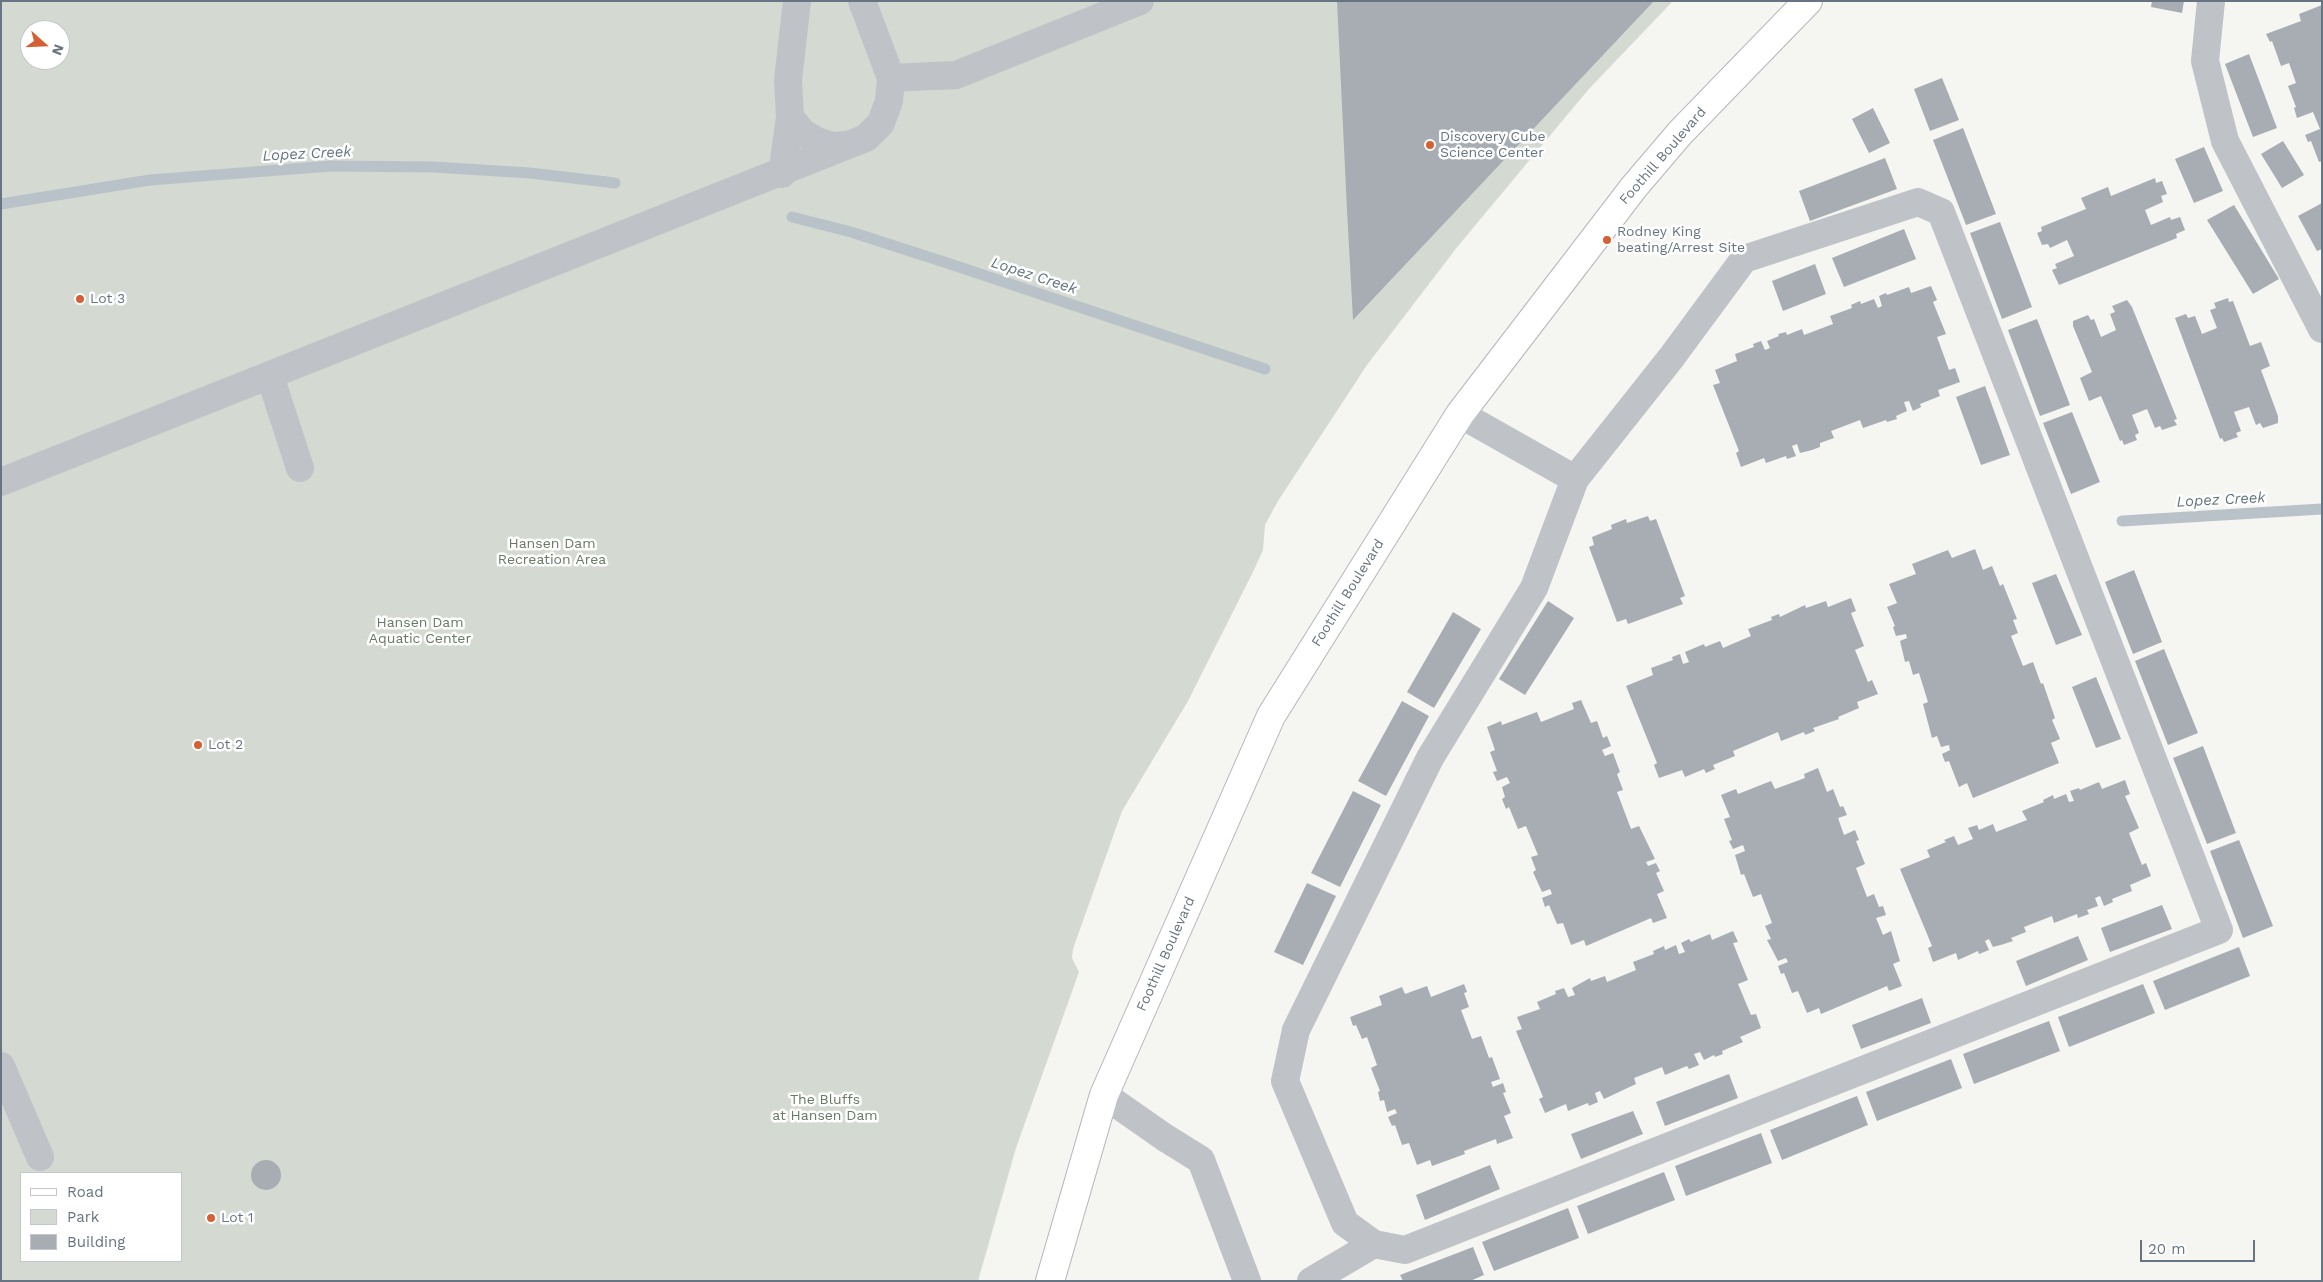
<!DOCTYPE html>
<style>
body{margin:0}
#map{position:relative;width:2323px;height:1282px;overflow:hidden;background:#f5f5f2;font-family:"Work Sans",sans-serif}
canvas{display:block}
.frame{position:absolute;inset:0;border:2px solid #677481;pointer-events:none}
.legend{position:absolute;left:20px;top:1172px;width:162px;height:90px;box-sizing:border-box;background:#fff;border:1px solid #c2c7cd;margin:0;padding:6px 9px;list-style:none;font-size:15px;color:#677481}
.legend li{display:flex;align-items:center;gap:10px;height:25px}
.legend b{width:25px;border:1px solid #c2c7cd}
.north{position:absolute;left:20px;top:20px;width:50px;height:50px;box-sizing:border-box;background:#fff;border:1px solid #c2c7cd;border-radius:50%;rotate:110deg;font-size:14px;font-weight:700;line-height:20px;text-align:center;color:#677481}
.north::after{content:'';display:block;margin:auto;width:18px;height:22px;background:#d56033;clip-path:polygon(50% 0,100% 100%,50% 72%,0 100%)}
.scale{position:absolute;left:2140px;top:1240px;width:115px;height:22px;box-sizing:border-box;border:2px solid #677481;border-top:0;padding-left:6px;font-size:15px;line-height:18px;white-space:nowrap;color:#677481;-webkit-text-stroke:4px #fff;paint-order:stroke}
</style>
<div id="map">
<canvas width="2323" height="1282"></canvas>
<div class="frame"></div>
<ul class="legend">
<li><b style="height:6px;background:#fff"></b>Road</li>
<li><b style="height:14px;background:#d4dad2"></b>Park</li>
<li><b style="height:14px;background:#a7adb3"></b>Building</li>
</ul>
<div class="north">N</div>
<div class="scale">20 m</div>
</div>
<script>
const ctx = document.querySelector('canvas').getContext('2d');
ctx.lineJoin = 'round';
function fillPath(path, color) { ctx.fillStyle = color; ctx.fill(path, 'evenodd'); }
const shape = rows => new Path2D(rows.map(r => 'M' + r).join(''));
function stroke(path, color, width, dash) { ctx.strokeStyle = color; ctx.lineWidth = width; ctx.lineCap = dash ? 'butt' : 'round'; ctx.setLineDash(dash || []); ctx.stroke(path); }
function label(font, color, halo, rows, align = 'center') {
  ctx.font = font + ' "Work Sans",sans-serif'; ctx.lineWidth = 5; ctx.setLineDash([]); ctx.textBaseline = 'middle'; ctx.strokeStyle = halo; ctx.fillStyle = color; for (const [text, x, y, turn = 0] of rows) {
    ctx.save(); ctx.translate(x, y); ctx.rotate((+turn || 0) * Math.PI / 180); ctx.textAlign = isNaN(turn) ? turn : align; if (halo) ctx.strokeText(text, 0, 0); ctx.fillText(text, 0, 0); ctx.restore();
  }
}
const green = shape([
 [1,1,1673,1,1588,90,1458,246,1367,365,1278,501,1265,525,1263,550,1253,572,1188,701,1122,811,1073,949,1072,958,1079,972,1016,1148,978,1281,1,1281],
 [30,30,60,30,60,60,30,60],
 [21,1173,181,1173,181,1261,21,1261]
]);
const stream = shape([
 [1,204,150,180,331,166,433,167,530,173,615,183],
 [792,217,851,232,944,262,1265,369],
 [2122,521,2322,509]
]);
const building = shape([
 [1337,1,1654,1,1353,320,1347,210],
 [2152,1,2184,1,2182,13,2151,7],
 [2322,5,2322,161,2319,162,2311,141,2308,142,2305,135,2320,129,2313,112,2297,118,2294,108,2296,107,2288,86,2296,83,2289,63,2281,66,2272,41,2270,42,2266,34,2301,21,2299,14],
 [2249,54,2277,128,2253,137,2225,64],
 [1942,78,1959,120,1930,131,1914,89],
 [1873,108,1890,143,1869,153,1852,119],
 [1963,128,1996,214,1966,225,1933,140],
 [2283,141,2304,175,2282,188,2261,154],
 [2204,147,2223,191,2194,203,2175,159],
 [1885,158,1897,189,1810,221,1799,191],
 [2155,178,2156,183,2162,181,2167,194,2161,196,2163,202,2145,210,2151,225,2170,217,2171,220,2180,217,2185,230,2176,234,2177,238,2059,285,2052,270,2057,268,2055,264,2074,256,2067,240,2050,248,2048,244,2042,245,2037,233,2042,231,2041,227,2086,209,2081,198,2108,187,2111,196],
 [2322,203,2322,249,2317,251,2298,216],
 [2234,205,2279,279,2253,294,2207,220],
 [2000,222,2032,307,2002,319,1970,233],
 [1904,229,1916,259,1844,287,1832,258],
 [1815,264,1826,294,1783,311,1772,281],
 [1931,286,1937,300,1933,302,1946,334,1937,337,1949,370,1955,368,1960,382,1938,390,1940,396,1920,404,1921,407,1913,411,1909,401,1904,402,1907,411,1896,416,1897,419,1887,422,1886,420,1863,428,1860,420,1831,431,1834,438,1820,443,1820,447,1812,450,1800,453,1797,444,1792,446,1796,456,1787,459,1786,456,1766,463,1764,458,1741,467,1736,453,1739,451,1713,385,1720,383,1715,370,1737,361,1735,354,1754,347,1753,344,1761,341,1765,350,1770,348,1767,341,1779,336,1778,334,1786,332,1787,335,1802,329,1804,335,1833,324,1830,316,1852,308,1851,305,1860,301,1861,304,1874,299,1878,308,1882,306,1879,296,1886,293,1887,295,1909,287,1911,293],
 [2228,298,2229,302,2233,301,2250,346,2261,342,2270,366,2261,370,2278,416,2278,423,2263,428,2260,423,2256,425,2249,407,2234,412,2241,431,2236,433,2238,437,2224,442,2222,438,2220,439,2175,318,2186,314,2188,318,2195,316,2202,334,2217,328,2210,310,2216,308,2214,303],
 [2127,300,2132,307,2177,419,2174,420,2177,425,2162,430,2160,426,2155,428,2147,409,2132,415,2139,433,2135,435,2137,440,2124,445,2122,440,2120,441,2101,396,2089,401,2080,378,2092,372,2073,326,2073,321,2088,315,2091,320,2094,319,2101,337,2116,330,2110,314,2115,312,2112,306],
 [2037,319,2070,405,2040,416,2008,330],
 [1985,386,2010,455,1981,465,1956,397],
 [2072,412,2100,482,2071,494,2043,423],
 [1648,516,1650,521,1656,519,1685,596,1680,598,1683,604,1628,624,1626,619,1617,622,1589,547,1594,545,1592,537,1612,529,1611,525,1626,519,1627,523],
 [1975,549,1983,570,1992,566,2000,586,2003,584,2017,619,2013,620,2018,633,2011,636,2023,666,2033,662,2041,684,2043,683,2055,718,2052,720,2060,739,2051,743,2059,763,1973,798,1967,783,1959,787,1949,761,1945,762,1942,754,1950,750,1949,745,1941,747,1937,736,1932,738,1923,704,1928,702,1919,673,1913,675,1909,661,1905,662,1900,641,1907,638,1906,634,1896,636,1893,627,1895,626,1887,607,1897,603,1889,584,1916,574,1912,564,1948,550,1952,558],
 [2134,570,2162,642,2133,654,2105,582],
 [2056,574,2082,635,2056,645,2032,583],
 [1851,598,1856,611,1851,613,1864,646,1855,650,1868,682,1872,680,1878,694,1857,702,1859,708,1838,717,1839,719,1813,728,1815,731,1805,735,1804,732,1781,741,1778,732,1733,751,1735,756,1713,765,1715,769,1706,773,1704,769,1685,777,1682,770,1659,778,1654,765,1657,763,1626,686,1653,675,1651,668,1673,660,1672,657,1680,654,1683,664,1689,662,1685,652,1704,644,1705,647,1720,641,1723,648,1751,636,1748,629,1772,620,1771,617,1779,614,1780,617,1805,605,1806,608,1826,601,1828,607],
 [1548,601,1574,618,1525,695,1499,679],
 [1453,612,1481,629,1434,708,1407,692],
 [2164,649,2198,733,2168,745,2135,661],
 [2096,677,2121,739,2096,748,2072,687],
 [1581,700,1591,723,1597,721,1603,738,1607,736,1611,746,1602,750,1605,756,1613,753,1620,772,1617,774,1623,790,1617,792,1631,829,1639,826,1655,859,1646,862,1648,866,1656,863,1660,871,1656,873,1664,891,1657,894,1667,918,1653,923,1651,918,1586,946,1584,940,1571,945,1563,923,1557,924,1549,905,1545,907,1542,898,1552,894,1550,889,1542,892,1533,872,1536,870,1531,857,1538,855,1526,826,1518,829,1509,807,1506,809,1502,799,1505,797,1502,787,1510,783,1507,777,1497,781,1493,772,1497,771,1490,752,1495,750,1487,727,1501,721,1502,725,1537,712,1541,722,1574,709,1572,703],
 [1402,701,1429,716,1386,796,1358,781],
 [2203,746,2236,833,2207,844,2173,758],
 [1818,768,1827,792,1833,789,1840,807,1843,806,1847,815,1838,818,1844,835,1855,830,1859,840,1856,841,1865,864,1856,868,1867,897,1874,894,1879,907,1883,906,1886,915,1876,918,1883,935,1891,931,1900,961,1893,964,1902,986,1889,991,1887,986,1821,1014,1819,1008,1807,1013,1798,991,1792,993,1784,973,1781,974,1778,966,1788,962,1786,958,1778,961,1767,940,1771,939,1765,926,1772,923,1761,894,1753,897,1744,874,1741,875,1735,855,1745,851,1743,845,1733,849,1729,841,1732,840,1724,819,1730,817,1721,795,1736,789,1738,794,1771,781,1775,789,1805,778,1804,774],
 [2125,780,2130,794,2125,796,2139,828,2129,833,2142,865,2146,863,2151,876,2130,885,2132,891,2112,899,2113,902,2104,906,2100,896,2095,898,2098,906,2087,910,2089,914,2078,918,2077,914,2054,923,2052,916,2024,927,2026,932,2011,938,2013,941,2004,944,1993,947,1989,939,1985,941,1989,950,1979,954,1978,951,1958,960,1956,953,1933,962,1928,948,1932,946,1900,869,1930,857,1927,850,1946,842,1944,840,1954,836,1958,845,1973,839,1968,828,1977,825,1979,830,1993,824,1996,832,2027,820,2022,811,2044,802,2043,800,2053,795,2054,799,2066,794,2069,802,2074,801,2070,791,2079,788,2080,790,2099,782,2102,789],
 [1353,791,1381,805,1340,887,1311,873],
 [2239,840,2273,926,2243,938,2210,851],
 [1307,883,1336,896,1303,965,1274,952],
 [2162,905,2172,929,2110,952,2101,928],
 [1733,931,1738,942,1733,943,1748,980,1738,984,1751,1015,1756,1014,1761,1028,1740,1037,1743,1042,1722,1051,1723,1054,1715,1057,1714,1055,1704,1060,1700,1052,1694,1054,1699,1065,1689,1069,1687,1066,1665,1075,1662,1067,1634,1078,1636,1084,1604,1099,1600,1091,1595,1093,1598,1102,1589,1106,1588,1103,1568,1111,1566,1104,1545,1113,1539,1099,1543,1097,1516,1031,1522,1029,1517,1017,1540,1009,1537,1002,1556,994,1555,991,1564,988,1568,997,1575,995,1572,988,1590,978,1591,981,1605,976,1607,982,1636,970,1633,962,1654,954,1653,951,1664,946,1665,950,1676,945,1679,954,1685,952,1681,943,1689,939,1691,942,1710,934,1712,940],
 [2078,936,2088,960,2026,986,2016,961],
 [2239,947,2250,976,2165,1010,2153,981],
 [1464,984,1467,992,1464,993,1469,1007,1461,1010,1472,1039,1481,1036,1489,1058,1492,1057,1500,1079,1491,1082,1493,1087,1503,1083,1506,1092,1503,1093,1511,1113,1504,1116,1513,1138,1497,1144,1496,1139,1464,1151,1465,1154,1432,1166,1430,1160,1417,1165,1409,1143,1402,1145,1395,1125,1392,1126,1388,1117,1397,1113,1395,1109,1387,1112,1384,1100,1380,1101,1378,1092,1380,1091,1371,1068,1377,1065,1367,1037,1362,1039,1356,1025,1353,1026,1350,1017,1382,1005,1379,996,1402,987,1405,994,1427,986,1431,997],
 [2143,984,2155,1013,2069,1047,2058,1017],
 [1922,998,1931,1023,1861,1049,1852,1025],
 [2049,1021,2060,1051,1974,1084,1963,1054],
 [1951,1059,1962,1088,1877,1121,1866,1092],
 [1729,1074,1738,1098,1665,1126,1656,1102],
 [1857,1096,1868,1125,1782,1160,1770,1130],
 [1633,1111,1643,1134,1581,1159,1571,1134],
 [1761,1133,1772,1163,1686,1196,1675,1166],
 '251 1175a15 15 0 1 1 30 0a15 15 0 1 1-30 0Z',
 [1490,1165,1500,1189,1425,1220,1416,1195],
 [1664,1172,1675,1200,1588,1234,1577,1206],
 [1568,1208,1579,1238,1494,1271,1482,1242],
 [1473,1247,1484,1275,1470,1281,1403,1281,1400,1275]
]);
const minor = shape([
 [797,1,788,80,790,117,803,133,817,141,832,146,848,145,866,138,881,123,889,101,891,78,862,1],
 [2211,1,2205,61,2225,141,2322,329],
 [891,78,956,75,1140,1],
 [782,174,790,117],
 [1918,202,1941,212,2219,930,1405,1250,1374,1244,1345,1223,1285,1081,1296,1030,1430,758,1534,588,1575,479,1671,358,1744,259,1918,202],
 [270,376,300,468],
 [1460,414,1575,479],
 [1,482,848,145],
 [1,1066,40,1157],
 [1104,1095,1164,1137,1201,1160,1247,1281],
 [1311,1281,1374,1244]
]);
const major = shape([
 [1050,1281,1104,1095,1271,716,1460,414,1634,187,1680,133,1808,1]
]);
const markers = [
 [1430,145,5,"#d56033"],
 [1607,240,5,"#d56033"],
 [80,299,5,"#d56033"],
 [198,745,5,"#d56033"],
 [211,1218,5,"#d56033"]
];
const poiNames = [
 ["Discovery Cube",1440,137],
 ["Science Center",1440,153],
 ["Rodney King",1617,232],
 ["beating/Arrest Site",1617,248],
 ["Lot 3",90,299],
 ["Lot 2",208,745],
 ["Lot 1",221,1218]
];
const streetNames = [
 ["Foothill Boulevard",1663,156,-49],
 ["Foothill Boulevard",1348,593,-58],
 ["Foothill Boulevard",1166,954,-66]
];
const parkNames = [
 ["Hansen Dam",552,544],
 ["Recreation Area",552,560],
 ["Hansen Dam",420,623],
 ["Aquatic Center",420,639],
 ["The Bluffs",825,1100],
 ["at Hansen Dam",825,1116]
];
const waterNames = [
 ["Lopez Creek",307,154,-3],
 ["Lopez Creek",1034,276,18],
 ["Lopez Creek",2221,500,-3]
];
fillPath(green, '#d4dad2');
stroke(stream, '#b9c2c8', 11);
fillPath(building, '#a7adb3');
stroke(major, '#b3b6ba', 30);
stroke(minor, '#bfc2c6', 28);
stroke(major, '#fff', 28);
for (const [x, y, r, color] of markers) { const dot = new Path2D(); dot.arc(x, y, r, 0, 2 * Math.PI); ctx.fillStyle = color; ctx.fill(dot); stroke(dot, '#fff', 2); }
label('14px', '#677481', '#fff', poiNames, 'left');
label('14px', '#677481', '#fff', streetNames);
label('14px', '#687965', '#fff', parkNames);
label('italic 15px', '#63757e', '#fff', waterNames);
</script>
